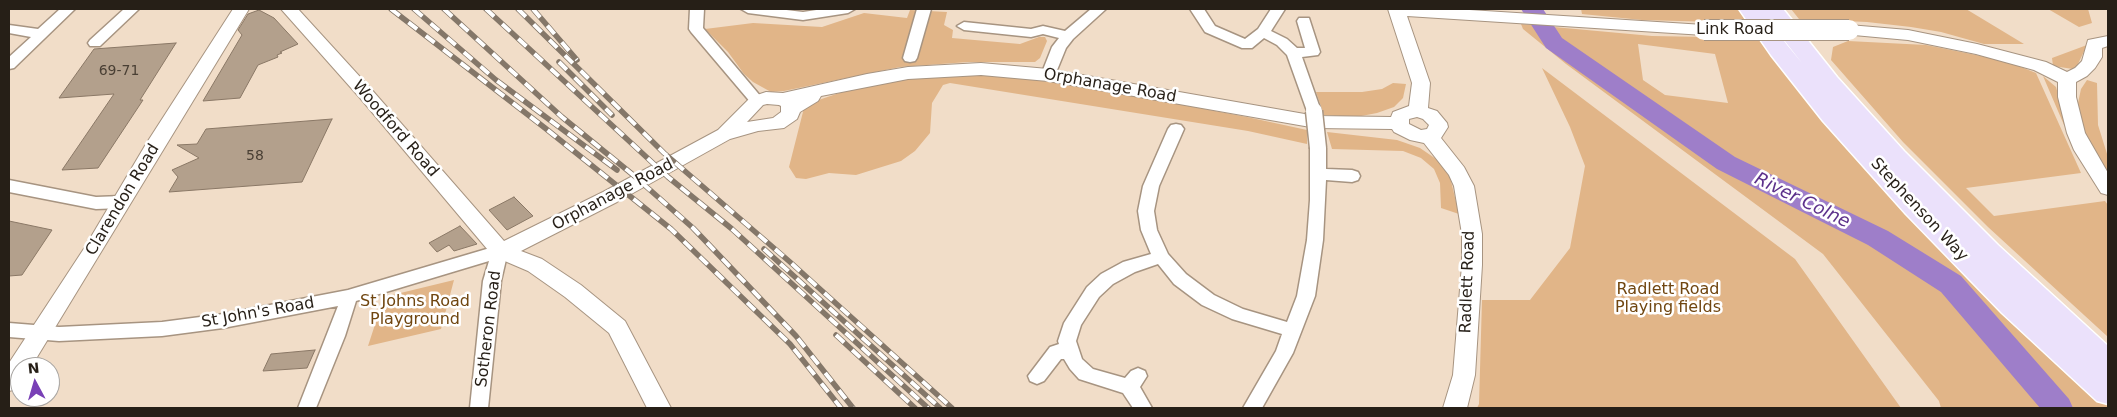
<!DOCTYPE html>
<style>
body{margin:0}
#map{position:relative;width:2117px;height:417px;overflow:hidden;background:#f1ddc8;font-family:"DejaVu Sans",sans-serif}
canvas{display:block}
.frame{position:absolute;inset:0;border:10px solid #261f17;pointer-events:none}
.north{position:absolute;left:10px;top:357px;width:50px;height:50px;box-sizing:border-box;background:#fff;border:1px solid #a8a5a2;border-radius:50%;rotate:354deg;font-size:14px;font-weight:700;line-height:20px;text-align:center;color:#261f17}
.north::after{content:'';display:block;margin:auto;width:18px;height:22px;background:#7940b6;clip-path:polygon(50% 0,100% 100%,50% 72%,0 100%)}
</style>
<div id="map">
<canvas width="2117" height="417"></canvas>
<div class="frame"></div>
<div class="north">N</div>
</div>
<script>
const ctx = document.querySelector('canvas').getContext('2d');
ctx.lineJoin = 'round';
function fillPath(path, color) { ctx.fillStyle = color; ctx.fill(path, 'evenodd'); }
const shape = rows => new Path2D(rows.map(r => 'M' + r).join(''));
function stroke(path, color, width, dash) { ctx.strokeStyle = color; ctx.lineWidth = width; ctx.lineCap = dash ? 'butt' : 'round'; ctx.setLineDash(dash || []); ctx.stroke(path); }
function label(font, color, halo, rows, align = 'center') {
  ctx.font = font + ' "DejaVu Sans",sans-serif'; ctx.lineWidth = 5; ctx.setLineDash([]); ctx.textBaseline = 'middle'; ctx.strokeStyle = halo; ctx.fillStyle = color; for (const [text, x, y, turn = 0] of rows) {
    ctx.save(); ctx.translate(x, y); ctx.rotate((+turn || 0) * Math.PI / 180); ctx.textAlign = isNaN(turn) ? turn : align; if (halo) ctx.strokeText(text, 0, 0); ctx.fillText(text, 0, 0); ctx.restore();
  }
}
const green = shape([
 [1581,9,1743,9,1753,23,1642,20,1582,14],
 [1791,9,1966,9,2024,44,1984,44,1941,32,1911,27,1867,22,1799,19],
 [2048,9,2088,9,2092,23,2079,27],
 [910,10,947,12,944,25,953,30,952,38,1020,44,1039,37,1045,37,1047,41,1040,58,1035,62,968,62,900,67,784,91,771,92,753,82,744,74,728,52,705,29,753,23,822,27,864,13,907,18],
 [1521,24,1652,36,1762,38,2024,326,2108,402,2108,408,1941,408,1939,401,1823,254,1566,64,1523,29],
 [1638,44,1715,54,1728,103,1665,95,1643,80],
 [1848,41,1926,45,2006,61,2036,73,2081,173,1966,188,1994,216,2105,201,2108,205,2108,337,1988,227,1903,142,1831,60,1833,47],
 [2087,45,2077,66,2073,69,2053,66,2052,58],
 [1542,68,1795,259,1901,408,1477,408,1479,404,1482,300,1530,300,1570,248,1585,166,1570,127],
 [964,75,997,75,1088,87,1247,117,1307,130,1307,144,1248,131,950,83,943,85,932,103,930,133,915,151,901,161,856,175,829,173,806,179,796,178,789,167,804,108,810,103,842,92,906,79],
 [2043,76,2056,87,2067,126,2064,125],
 [2087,80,2097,83,2098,125,2108,157,2108,173,2085,135,2080,120,2078,103,2081,89],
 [1393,83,1406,84,1403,98,1394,107,1377,113,1356,117,1324,115,1316,92,1362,92,1382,89],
 [1327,132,1397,140,1420,148,1439,161,1450,177,1459,214,1441,208,1440,183,1434,169,1421,158,1403,151,1332,149],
 [454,280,441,329,368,346,384,297]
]);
const river = shape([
 [1521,9,1543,9,1562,38,1735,157,1888,231,1961,276,2069,399,2073,408,2040,408,1941,292,1868,245,1717,169,1546,48,1521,9]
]);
const building = shape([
 [259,10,274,18,298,44,280,52,282,53,277,55,278,57,258,65,240,98,203,101,242,35,238,30,248,14,259,10],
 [176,43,140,100,143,100,98,168,62,170,114,94,59,98,94,49,176,43],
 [332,119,302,182,169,192,178,177,172,170,199,158,177,145,197,144,206,129,332,119],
 [514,197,533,216,507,230,489,210,514,197],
 [9,221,52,230,22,275,9,276,9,221],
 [460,226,477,244,454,251,449,245,437,252,429,243,460,226],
 [315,350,307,368,263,371,271,354,315,350]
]);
const minor = shape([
 [60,9,75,9,14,68,9,69,9,57,31,37,9,33,9,25,38,29,60,9],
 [124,9,139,9,100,46,90,46,88,43,90,40,124,9],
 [690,9,704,9,703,28,762,98,764,101,762,104,752,104,691,32,689,29,690,9],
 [741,9,778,9,803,12,823,9,855,9,848,13,803,20,748,13,741,9],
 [917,9,931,9,917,58,915,61,910,62,905,61,903,58,917,9],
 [1091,9,1106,9,1073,39,1066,48,1055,75,1053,78,1048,80,1043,78,1041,75,1052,47,1059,38,1043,34,1031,37,964,30,957,26,964,22,1031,29,1043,26,1065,31,1091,9],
 [1190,9,1204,9,1215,26,1245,39,1258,29,1271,9,1285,9,1271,31,1287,39,1297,48,1305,48,1297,21,1299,18,1309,18,1320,52,1318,55,1302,57,1321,111,1319,114,1314,116,1309,114,1307,111,1287,55,1277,45,1264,38,1252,48,1242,48,1205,32,1190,9],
 [1176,124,1181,125,1184,129,1159,186,1154,211,1157,230,1168,254,1186,274,1214,295,1243,309,1287,322,1297,296,1307,240,1310,200,1310,148,1313,144,1318,143,1323,144,1326,148,1326,169,1352,170,1358,172,1360,176,1358,180,1352,182,1326,180,1323,240,1315,296,1293,353,1262,408,1243,408,1276,351,1282,334,1232,319,1202,305,1174,284,1158,264,1135,272,1113,284,1099,297,1081,325,1076,341,1082,359,1093,369,1125,378,1131,371,1138,368,1145,371,1147,376,1140,387,1152,408,1133,408,1123,393,1079,379,1070,369,1064,359,1061,359,1044,381,1037,384,1030,381,1028,376,1050,347,1059,344,1058,341,1064,323,1087,287,1101,274,1123,262,1151,254,1141,230,1138,211,1143,186,1168,129,1171,125,1176,124],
 [9,180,96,197,122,196,128,198,130,202,128,206,122,208,96,209,9,192,9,180],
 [500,245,506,247,508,251,501,281,488,408,470,408,483,281,489,261,356,301,345,336,316,408,298,408,338,306,223,328,162,336,59,341,9,337,9,323,59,327,162,322,223,314,348,290,500,245]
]);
const tertiary = shape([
 [233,9,249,9,31,367,20,367,20,384,17,389,9,391,9,363,85,247,146,144,233,9],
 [281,9,298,9,372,90,504,241,603,192,718,130,751,97,766,92,783,93,867,74,908,67,981,63,1048,69,1316,116,1391,117,1393,112,1409,106,1412,83,1388,9,1454,9,1704,25,1710,26,1713,30,1710,34,1704,35,1407,16,1430,83,1428,108,1437,111,1447,123,1448,127,1441,138,1464,167,1474,186,1482,234,1482,265,1475,375,1467,408,1443,408,1453,375,1462,265,1462,234,1454,186,1449,175,1424,143,1410,140,1394,132,1392,129,1316,128,1048,81,981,75,908,79,821,96,818,101,800,112,797,119,784,128,758,131,730,139,617,202,521,251,542,259,581,285,625,321,671,408,647,408,609,333,565,297,528,271,493,256,360,98,281,9],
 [767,104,779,105,781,106,781,112,773,118,747,122,763,105,767,104],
 [1417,117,1423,119,1429,125,1427,129,1421,130,1409,124,1409,119,1417,117],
 [1849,25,1908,30,1977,44,2046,62,2067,72,2075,68,2082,61,2088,40,2108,36,2108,46,2102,48,2102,57,2095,68,2087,76,2076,82,2076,97,2085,133,2108,173,2108,195,2101,193,2074,150,2067,133,2058,97,2058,82,2034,70,1976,54,1908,40,1843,34,1840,30,1843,26,1849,25]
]);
const primary = shape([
 [1739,9,1783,9,1837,77,1904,151,1998,245,2108,346,2108,404,2097,401,2002,313,1906,214,1823,121,1771,55,1739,9],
 [1767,18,1802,63,1787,45,1767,18]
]);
const rail = shape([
 [391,9,545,128,671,229,790,344,841,408],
 [414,9,496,80,617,170],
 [444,9,562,117,632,174,693,228,796,336,853,408],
 [486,9,668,177,732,229,928,408],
 [518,9,664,153,790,262,952,408],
 [533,9,577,60],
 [559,62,612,115],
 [764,249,940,408],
 [836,335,915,408]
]);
const minorBridge = shape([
 [1314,111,1318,148]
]);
const tertiaryBridge = shape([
 [1704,30,1849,30]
]);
const numberNames = [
 ["69-71",119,71],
 ["58",255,156]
];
const streetNames = [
 ["Link Road",1735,30],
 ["Orphanage Road",1110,86,10],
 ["Woodford Road",395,129,49],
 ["Orphanage Road",613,195,-28],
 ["Clarendon Road",123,200,-59],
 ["Stephenson Way",1919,210,47],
 ["Radlett Road",1468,282,-88],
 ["St John's Road",258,313,-10],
 ["Sotheron Road",489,329,-83]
];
const parkNames = [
 ["Radlett Road",1668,290],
 ["Playing fields",1668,308],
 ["St Johns Road",415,302],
 ["Playground",415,320]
];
const waterNames = [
 ["River Colne",1802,201,26]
];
fillPath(green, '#e1b588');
fillPath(river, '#9e7ec9');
fillPath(building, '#b3a08c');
stroke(building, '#8a7866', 1);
stroke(minor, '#a79481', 3);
stroke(tertiary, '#a79481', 2);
stroke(primary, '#fff', 3);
fillPath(minor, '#fff');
fillPath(tertiary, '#fff');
fillPath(primary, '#ebe1fb');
stroke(rail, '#847769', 5.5);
stroke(rail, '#fff', 4, [11]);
stroke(minorBridge, '#a79481', 19, []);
stroke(tertiaryBridge, '#a79481', 22, []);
stroke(minorBridge, '#fff', 16);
stroke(tertiaryBridge, '#fff', 20);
label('14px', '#493f34', null, numberNames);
label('16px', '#261f17', '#fff', streetNames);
label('16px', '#704610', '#fff', parkNames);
label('italic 18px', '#5c318b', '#fff', waterNames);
</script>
